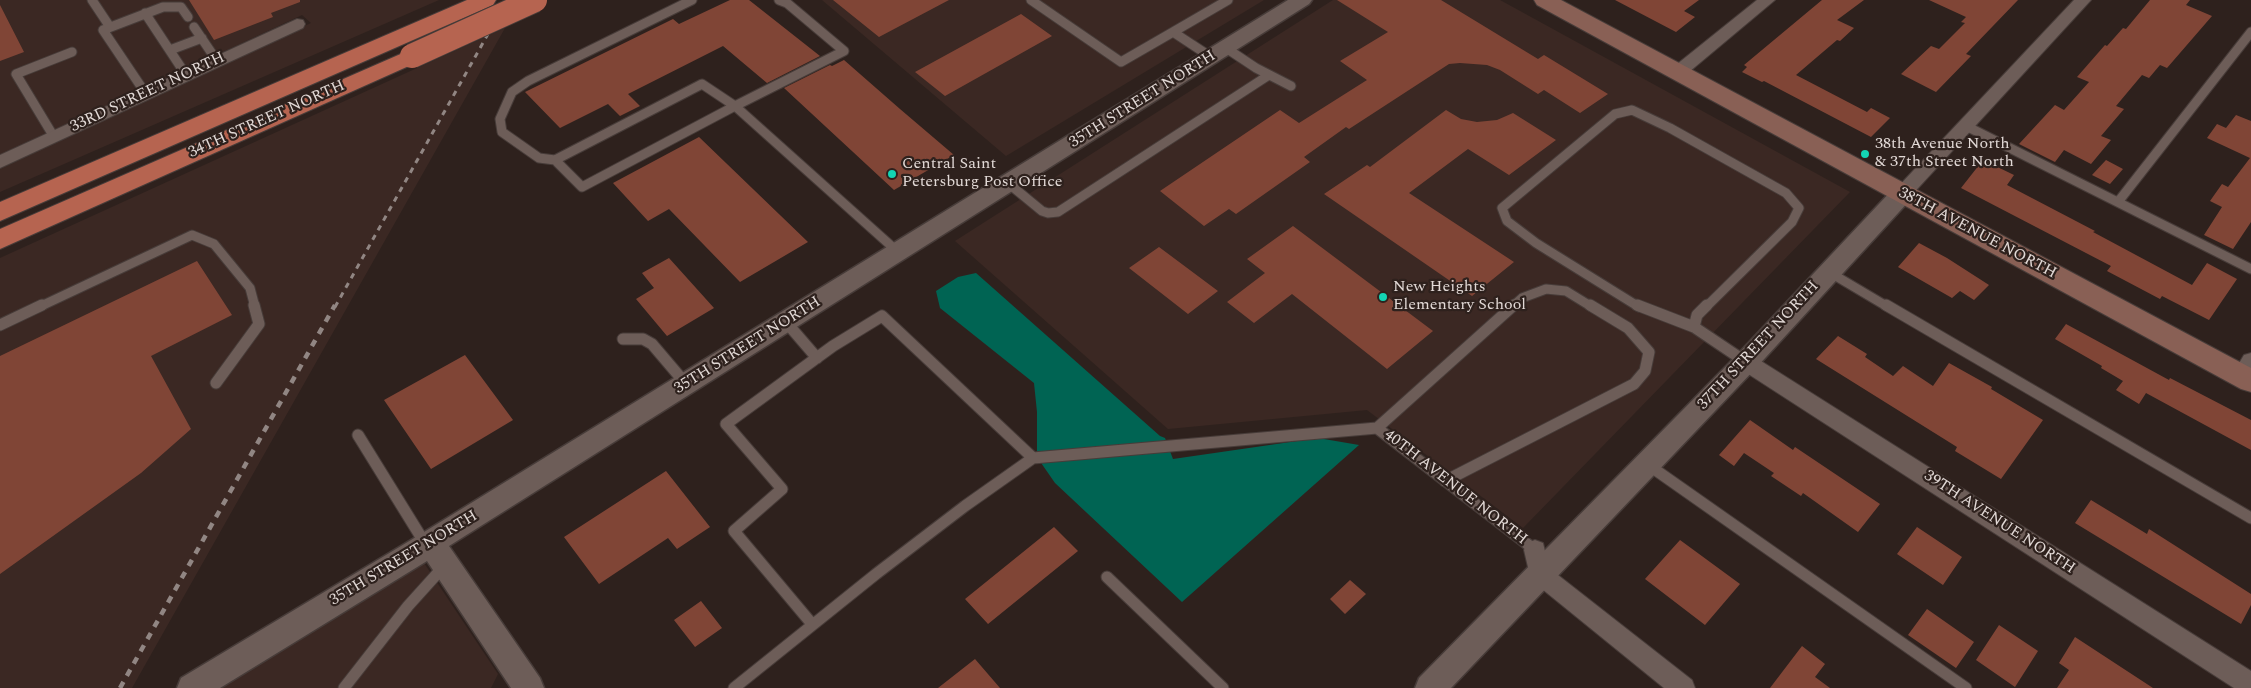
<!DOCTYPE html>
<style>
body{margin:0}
canvas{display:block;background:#2e211d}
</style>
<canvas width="2251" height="688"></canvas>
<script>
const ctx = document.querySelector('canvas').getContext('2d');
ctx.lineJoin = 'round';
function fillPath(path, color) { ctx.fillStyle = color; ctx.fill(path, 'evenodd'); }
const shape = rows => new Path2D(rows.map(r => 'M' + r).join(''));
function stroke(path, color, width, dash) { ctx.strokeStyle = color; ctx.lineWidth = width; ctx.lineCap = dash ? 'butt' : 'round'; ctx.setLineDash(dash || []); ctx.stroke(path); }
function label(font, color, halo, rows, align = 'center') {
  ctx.font = font + ' Spectral,serif'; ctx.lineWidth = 4.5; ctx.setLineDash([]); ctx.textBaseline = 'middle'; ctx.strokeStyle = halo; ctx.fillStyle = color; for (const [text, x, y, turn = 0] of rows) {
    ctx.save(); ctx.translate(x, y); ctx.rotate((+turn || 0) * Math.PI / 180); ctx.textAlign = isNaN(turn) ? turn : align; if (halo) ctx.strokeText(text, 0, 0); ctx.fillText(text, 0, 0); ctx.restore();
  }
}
const built = shape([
 [0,0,439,0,0,192,0,169,311,23,302,15,0,156],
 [822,0,1264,0,1006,156],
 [1333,0,1500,0,1850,192,1523,528,1367,410,1168,429,955,241],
 [505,28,132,688,0,688,0,258],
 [422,560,498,674,491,688,213,688]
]);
const water = shape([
 [976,273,1160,436,1165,438,1173,459,1318,438,1359,445,1182,602,1055,483,1037,457,1037,412,1034,383,940,308,936,291,958,277]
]);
const building = shape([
 [189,0,300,0,300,2,271,13,273,17,214,40],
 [730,0,749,0,820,56,767,83,723,46,628,94,640,106,620,116,608,104,560,128,525,92,673,19,679,24],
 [833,0,949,0,879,37],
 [1337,0,1441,0,1538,59,1544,55,1608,94,1580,113,1544,90,1538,94,1500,70,1487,65,1460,63,1449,64,1349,129,1346,127,1304,157,1310,162,1236,214,1229,209,1204,226,1160,191,1280,110,1299,123,1367,80,1340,61,1388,32],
 [1615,0,1699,0,1684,11,1695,17,1676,32],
 [1822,0,1864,0,1837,20,1854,28,1840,41,1837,40,1796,75,1867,112,1871,108,1890,118,1871,137,1764,81,1762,82,1742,72,1747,67,1744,65],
 [1929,0,2018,0,1966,54,1971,56,1936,92,1901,74,1931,46,1939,49,1965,23,1961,22,1966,17],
 [2150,0,2190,0,2186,5,2212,16,2167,68,2160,65,2149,78,2142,75,2116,106,2124,109,2101,136,2111,140,2091,164,2064,150,2055,162,2019,144,2055,105,2064,110,2089,82,2077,77,2105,45,2107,46,2123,28,2126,29],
 [0,5,24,52,0,61],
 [1021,14,1052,36,945,96,915,72],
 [844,60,900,109,954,155,894,190,784,88,830,65,832,66],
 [1446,110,1461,119,1477,122,1497,120,1513,113,1556,140,1509,175,1468,149,1409,193,1514,262,1472,296,1324,194,1367,165,1370,167],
 [2236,115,2251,121,2251,222,2233,249,2204,235,2222,207,2210,201,2222,184,2228,187,2250,158,2207,138,2217,124,2226,128],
 [699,137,808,242,740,282,669,209,648,221,613,183],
 [1983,160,2014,175,2007,185,2095,231,2093,232,2192,285,2207,263,2237,279,2209,320,2162,296,2160,299,2107,271,2111,266,1961,188],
 [2106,160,2123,169,2110,184,2092,175],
 [1293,226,1433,331,1387,369,1292,294,1254,323,1227,302,1265,273,1247,259],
 [1919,243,1947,258,1989,285,1974,300,1960,291,1952,298,1898,267],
 [1159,247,1218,291,1188,314,1129,268],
 [669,258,714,308,667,336,636,299,654,288,642,273],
 [197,261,232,315,151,356,191,429,141,473,0,574,0,356],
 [2066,324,2169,380,2170,378,2251,420,2251,450,2146,393,2139,404,2116,390,2123,381,2101,368,2102,366,2055,339],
 [1838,336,1867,354,1865,357,1893,376,1903,366,1933,386,1949,363,1992,387,1991,389,2043,420,2001,479,1955,451,1957,447,1816,359],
 [465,355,513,420,431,469,384,400],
 [1750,420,1793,450,1795,447,1880,504,1858,532,1803,493,1801,496,1771,476,1774,473,1744,453,1734,466,1719,455],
 [666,471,710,527,677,549,668,538,599,584,564,537],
 [2091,500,2147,534,2149,529,2251,594,2251,605,2241,624,2075,523],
 [1054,527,1078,551,988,624,965,599],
 [1917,527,1962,557,1943,585,1897,554],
 [1680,540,1740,584,1705,625,1645,579],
 [1350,580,1366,594,1345,614,1330,599],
 [701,601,722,628,695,647,674,620],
 [1927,609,1974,642,1956,668,1908,635],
 [1999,625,2038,651,2015,687,1976,660],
 [2075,637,2153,688,2057,688,2069,670,2059,663],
 [1802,646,1825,664,1815,677,1830,688,1770,688],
 [975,659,1000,688,938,688]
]);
const serviceFar1 = shape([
 [92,0,110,27],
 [692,0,528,81,512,92,500,119,502,132,539,158,555,160,582,187,735,106,898,252],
 [1031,0,1121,62,1173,32,1211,57],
 [145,13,186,75],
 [194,27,217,61],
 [1173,32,1228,0],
 [1226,48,1256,68,1291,86],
 [170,50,202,38],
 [146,94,103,30,163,7,181,7,188,17],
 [1966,126,2251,269],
 [54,137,16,74,72,52],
 [555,160,702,84,735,106,844,51,787,3,779,0],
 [1008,183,1042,211,1048,213,1058,212,1269,75],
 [2118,202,2251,32],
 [1829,272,1888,307],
 [39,307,192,235,214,244,250,288,255,307],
 [1512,307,1522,298,1546,289,1566,291,1592,307],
 [1639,307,1536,243,1507,221,1502,208,1615,114,1632,110,1670,128,1786,193,1799,208,1792,222,1706,307]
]);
const service = shape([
 [1637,305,1694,327],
 [1886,305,2251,518],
 [786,322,817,358],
 [0,325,42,305],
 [1694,327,1746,362],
 [1694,327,1697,315,1707,305],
 [623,339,643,339,652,344,686,384],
 [216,383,259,324,254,305],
 [1377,428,1535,550],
 [358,435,426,545],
 [1647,464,1966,688],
 [1445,481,1634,384,1645,371,1649,352,1628,328,1590,305],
 [1107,577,1223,688],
 [812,624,734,531,782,489,726,424,833,346,882,316,1033,458],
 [344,688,408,606,445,565],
 [734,688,876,574,965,506,1033,458,1377,428,1514,305]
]);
const minor = shape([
 [1757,0,1775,0,1683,77,1677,78,1671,77,1669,73,1671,69,1757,0],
 [2074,0,2091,0,1908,199,1902,200,1896,199,1893,194,1896,189,2074,0],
 [297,19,303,20,305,24,303,28,0,168,0,155,297,19],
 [2251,353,2251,379,2249,382,2242,384,2235,382,2232,376,2235,370,2244,355,2251,353],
 [1746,354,1753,356,2251,671,2251,688,2234,688,1739,368,1736,362,1739,356,1746,354],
 [1535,540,1543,543,1549,568,1692,680,1695,688,1664,688,1531,580,1524,550,1527,543,1535,540]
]);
const tertiary = shape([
 [1288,0,1312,0,1309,4,449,546,540,678,544,688,511,688,427,561,220,688,177,688,181,678,416,537,1288,0],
 [1902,186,1910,188,1913,194,1910,200,1755,369,1451,688,1415,688,1419,678,1737,355,1894,188,1902,186]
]);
const secondary = shape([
 [1534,0,1561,0,2251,368,2251,392,2241,389,1537,5,1534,0]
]);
const trunk = shape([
 [467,0,496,0,493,5,0,221,0,202,467,0],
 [412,49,420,51,423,56,420,61,0,249,0,229,412,49]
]);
const railFar1 = shape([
 [335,307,507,0]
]);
const rail = shape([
 [120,688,335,305]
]);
const trunkBridge = shape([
 [412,56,535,0]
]);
const markers = [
 [1865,154,5,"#13d5b4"],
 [892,174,5,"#13d5b4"],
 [1383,297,5,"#13d5b4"]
];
const streetNames = [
 ["33RD STREET NORTH",148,93,-25],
 ["35TH STREET NORTH",1143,100,-32],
 ["34TH STREET NORTH",267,120,-24],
 ["38TH AVENUE NORTH",1977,234,28],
 ["35TH STREET NORTH",748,346,-32],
 ["37TH STREET NORTH",1759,346,-47],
 ["40TH AVENUE NORTH",1455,488,38],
 ["39TH AVENUE NORTH",1999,523,33],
 ["35TH STREET NORTH",404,559,-31]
];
const poiNames = [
 ["38th Avenue North",1875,145],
 ["& 37th Street North",1875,163],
 ["Central Saint",902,165],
 ["Petersburg Post Office",902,183],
 ["New Heights",1393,288],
 ["Elementary School",1393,306]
];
fillPath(built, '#3b2823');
fillPath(water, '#006453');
fillPath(building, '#804536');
stroke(serviceFar1, '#473c39', 11);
stroke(service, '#473c39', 13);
stroke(minor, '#473c39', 2);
stroke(tertiary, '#473c39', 3);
stroke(secondary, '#473c39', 2);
stroke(trunk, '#473c39', 2);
stroke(serviceFar1, '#6d5d58', 9);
stroke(service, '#6d5d58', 11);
fillPath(minor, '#6d5d58');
fillPath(tertiary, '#6d5d58');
fillPath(secondary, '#896055');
fillPath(trunk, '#b66450');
stroke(railFar1, '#918683', 3, [5.5, 5.5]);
stroke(rail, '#918683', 4.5, [7, 7]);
stroke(trunkBridge, '#473c39', 26, []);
stroke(trunkBridge, '#b66450', 24);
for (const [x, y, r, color] of markers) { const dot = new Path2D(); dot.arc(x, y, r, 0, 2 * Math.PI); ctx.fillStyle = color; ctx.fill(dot); stroke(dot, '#2e211d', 2); }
label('16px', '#e2d9d6', '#2e211d', streetNames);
label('16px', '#e2d9d6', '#2e211d', poiNames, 'left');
</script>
